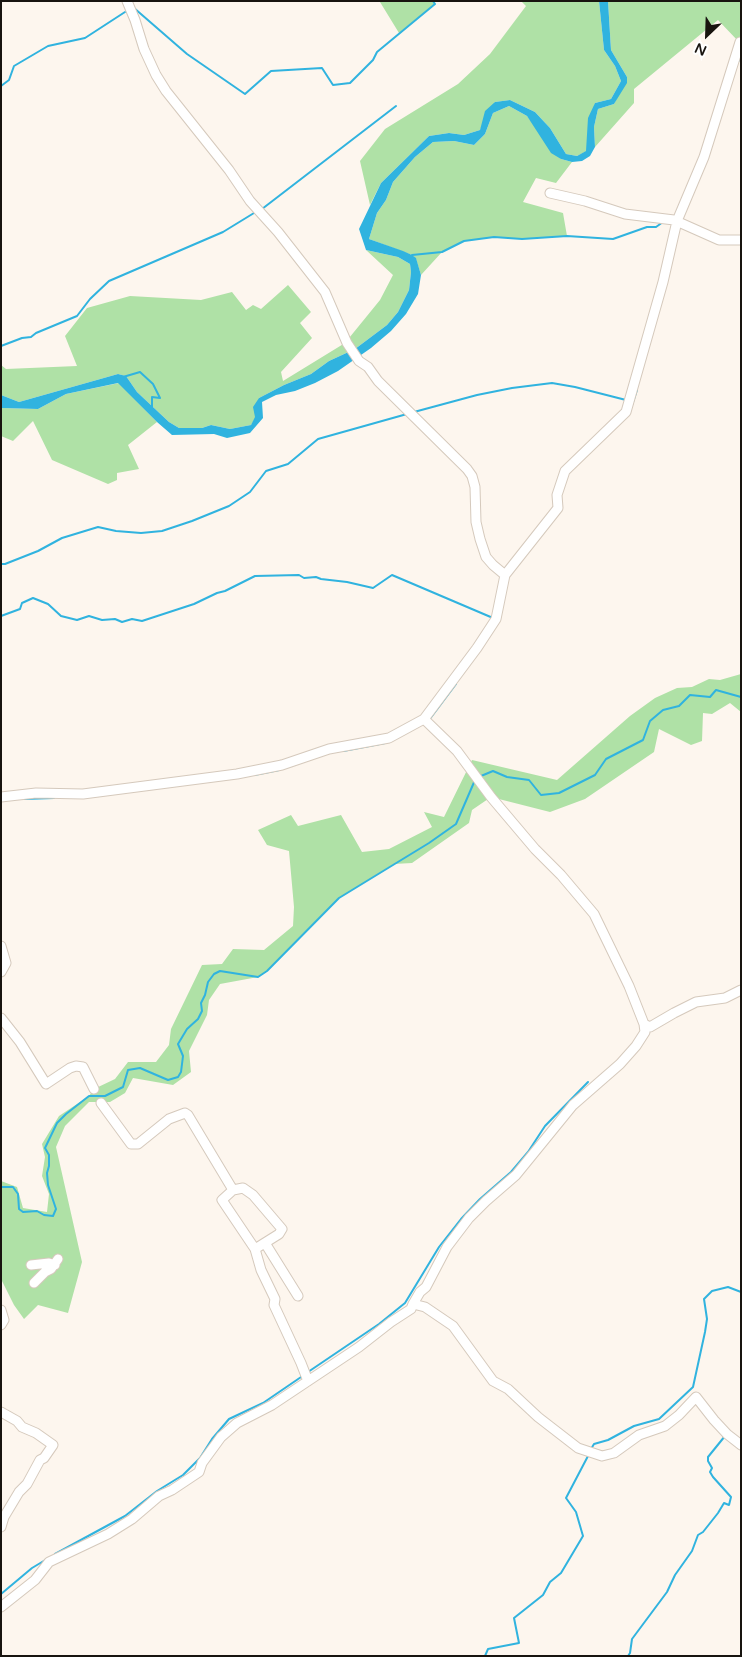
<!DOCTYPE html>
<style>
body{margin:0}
#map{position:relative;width:742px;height:1657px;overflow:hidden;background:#fdf6ee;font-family:"Varela Round",sans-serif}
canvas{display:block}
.frame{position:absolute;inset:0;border:2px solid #18140f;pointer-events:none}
.north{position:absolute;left:682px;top:10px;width:50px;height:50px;-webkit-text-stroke:4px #fff;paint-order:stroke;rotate:204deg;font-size:14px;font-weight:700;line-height:20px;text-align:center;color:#18140f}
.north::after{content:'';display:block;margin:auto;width:18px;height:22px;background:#18140f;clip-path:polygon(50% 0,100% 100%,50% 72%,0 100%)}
</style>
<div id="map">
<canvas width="742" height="1657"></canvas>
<div class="frame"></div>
<div class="north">N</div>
</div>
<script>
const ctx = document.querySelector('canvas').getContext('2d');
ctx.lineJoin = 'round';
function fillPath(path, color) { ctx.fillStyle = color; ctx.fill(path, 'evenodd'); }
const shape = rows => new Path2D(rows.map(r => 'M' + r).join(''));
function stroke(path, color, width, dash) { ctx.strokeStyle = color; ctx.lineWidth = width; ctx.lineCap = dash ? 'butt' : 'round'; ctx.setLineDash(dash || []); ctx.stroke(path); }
const green = shape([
 [381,1,433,1,435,4,399,33,380,2],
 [521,1,599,1,604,50,615,66,621,81,611,99,595,103,587,151,577,156,566,154,550,128,535,112,510,100,495,102,480,130,464,135,449,133,429,136,381,183,370,205,360,161,385,129,458,84,490,54,526,6],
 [608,1,741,1,741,38,739,42,718,20,634,89,634,103,595,147,594,127,598,109,614,104,627,77,611,50],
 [509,106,527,116,561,159,572,162,556,183,536,178,523,202,563,213,567,236,522,239,494,237,464,241,442,252,421,275,416,259,412,255,369,239,377,213,386,200,393,182,415,157,433,142,454,141,474,145,485,134,493,113],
 [366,250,398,257,410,264,411,272,409,290,398,312,387,325,355,349,329,361,311,374,284,385,259,398,256,417,251,425,230,429,211,425,202,428,179,428,169,422,137,392,126,376,118,374,19,402,1,395,1,365,6,369,77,366,65,336,87,308,130,296,201,300,232,292,246,310,253,305,261,309,288,285,311,312,300,323,312,338,281,372,283,381,345,343,380,300,393,275],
 [119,383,157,422,128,445,139,469,117,473,117,480,108,484,52,460,33,421,13,441,1,436,1,408,38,409,66,394],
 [741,674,741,712,730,703,712,714,703,713,702,741,691,745,659,729,654,752,585,799,550,812,491,797,472,810,469,823,412,863,394,864,339,898,267,971,258,977,220,984,209,1000,207,1015,189,1051,191,1072,173,1085,133,1078,125,1093,110,1102,89,1102,65,1126,56,1147,82,1262,68,1313,38,1305,24,1319,14,1305,1,1279,1,1181,17,1187,23,1208,47,1212,49,1194,42,1176,45,1157,42,1144,59,1116,89,1096,94,1089,115,1079,128,1062,156,1062,169,1045,171,1029,202,965,222,964,233,949,264,950,293,926,294,907,289,851,267,845,258,830,291,815,298,826,341,815,362,852,389,849,432,827,424,812,444,817,472,760,557,780,630,716,655,698,677,688,692,687,709,679,720,680]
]);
const water = shape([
 [599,1,608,1,611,50,627,77,627,83,614,104,598,109,594,127,595,147,590,156,582,161,572,162,561,159,551,153,527,116,509,106,493,113,485,134,474,145,454,141,433,142,415,157,393,182,386,200,377,213,369,239,403,251,412,255,416,258,421,275,418,294,406,314,391,331,371,348,338,371,315,383,295,391,276,395,262,402,263,418,250,433,227,438,214,434,172,435,157,422,118,383,66,394,38,409,1,408,1,395,19,402,118,374,126,376,137,392,169,422,179,428,202,428,211,425,230,429,251,425,255,417,253,407,259,398,284,385,311,374,329,361,355,349,387,325,398,312,409,290,411,272,410,264,398,257,366,250,359,229,381,183,429,136,449,133,464,135,480,130,485,111,495,102,510,100,535,112,550,128,566,154,577,156,586,151,588,118,595,103,611,99,621,81,615,66,604,50]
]);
const stream = shape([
 [134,8,187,54,245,94,271,71,322,68,333,85,350,83,373,60,377,52,435,4,433,1],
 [738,62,741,55],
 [1,86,9,80,14,66,48,46,85,38,125,12],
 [262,209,396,106],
 [411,257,412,255,442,252,464,241,494,237,522,239,567,236,613,239,647,227,656,227,663,222],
 [1,346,22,338,31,337,36,333,77,316,90,299,109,281,223,232,254,213],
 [123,377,140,372,153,384,160,398,152,397,152,407],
 [632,405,637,390],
 [414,412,477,395,512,388,552,383,575,387,626,400],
 [1,564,5,564,38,551,62,538,98,527,116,531,141,533,162,531,192,521,229,506,250,492,266,471,288,464,318,439,407,414],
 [1,616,20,609,22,603,33,598,48,604,61,616,77,620,89,616,102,620,115,619,122,622,132,619,142,621,194,604,217,593,225,591,255,576,299,575,304,578,316,577,321,579,347,582,373,588,392,575,493,618],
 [429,720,456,684],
 [343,751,385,743],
 [254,775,279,770],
 [481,776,493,771,507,777,529,780,541,795,559,793,595,775,606,759,643,740,650,721,663,710,679,706,690,695,710,697,716,690,741,697],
 [24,799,54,798],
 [1,1187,13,1187,18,1194,19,1209,23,1212,37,1211,44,1215,53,1216,56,1209,48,1185,47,1173,49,1166,49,1155,45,1148,57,1123,66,1114,89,1096,105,1096,123,1087,128,1070,140,1068,168,1080,178,1077,181,1072,183,1056,178,1044,187,1029,198,1019,202,1011,201,1003,205,995,208,982,214,974,220,971,258,977,267,971,339,898,429,843,456,824,475,780],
 [308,1372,379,1324,405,1303,439,1247,461,1219,480,1199,511,1172,528,1152,545,1126,588,1082],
 [591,1449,594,1444,608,1440,634,1426,659,1419,693,1387,705,1332,707,1319,704,1299,712,1291,728,1287,741,1292],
 [55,1554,125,1516,157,1491,183,1475,200,1458,212,1439,229,1419,263,1403,304,1375],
 [1,1594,32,1568,47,1559],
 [485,1656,488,1649,519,1643,514,1618,543,1595,550,1582,561,1573,583,1536,576,1512,566,1498,588,1456],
 [628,1656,630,1653,632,1639,667,1592,675,1575,692,1551,698,1535,703,1532,718,1513,724,1503,729,1505,731,1497,713,1477,710,1472,712,1468,708,1461,708,1457,725,1436]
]);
const minor = shape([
 [127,1,135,20,144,49,156,75,166,91,229,170,250,201,278,232,325,292,347,343,359,361,368,367,378,381,467,469,472,476,475,487,476,522,480,539,486,557,493,565,505,575],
 [550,193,585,201,625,214,674,220,719,240,741,240],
 [1,797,36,793,83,794,237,774,282,765,329,749,389,738,424,719,477,648,496,619,505,575,558,508,557,495,565,471,626,412,663,282,677,221,704,157,740,42],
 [1,946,6,963,1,972],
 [1,1018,20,1042,46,1084,70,1068,76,1066,83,1067,94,1089],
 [644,1024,650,1027,674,1013,696,1002,725,998,741,990],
 [101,1103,131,1144,138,1144,169,1119,185,1113,188,1115,233,1190,222,1200,255,1249,261,1270,275,1299,274,1305,301,1363,308,1381],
 [233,1190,243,1188,253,1195,282,1229,279,1234,255,1249],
 [265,1243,298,1296],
 [31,1265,49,1263,55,1265],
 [34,1283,45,1272,51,1269,58,1259],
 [413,1304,420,1292,426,1287,447,1247,469,1218,486,1201,516,1175,573,1105,620,1064,636,1046,645,1032,644,1024,629,986,594,914,561,875,535,849,491,797,457,751,424,719],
 [1,1310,4,1320,1,1325],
 [1,1412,17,1421,22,1427,36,1433,53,1445,44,1458,40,1460,27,1484,19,1492,4,1517,1,1527],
 [1,1607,35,1580,49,1562,108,1534,132,1519,159,1496,172,1490,199,1472,202,1463,221,1437,237,1423,272,1405,359,1347,391,1322,411,1309,413,1304,425,1307,453,1326,493,1381,508,1389,538,1417,578,1448,602,1456,614,1453,639,1435,665,1426,679,1415,696,1397,714,1420,727,1434,741,1445]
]);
fillPath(green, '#afe1a6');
fillPath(water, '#30b3df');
stroke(stream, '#30b3df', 2);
stroke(minor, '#d5c9bc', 11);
stroke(minor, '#fff', 9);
</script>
